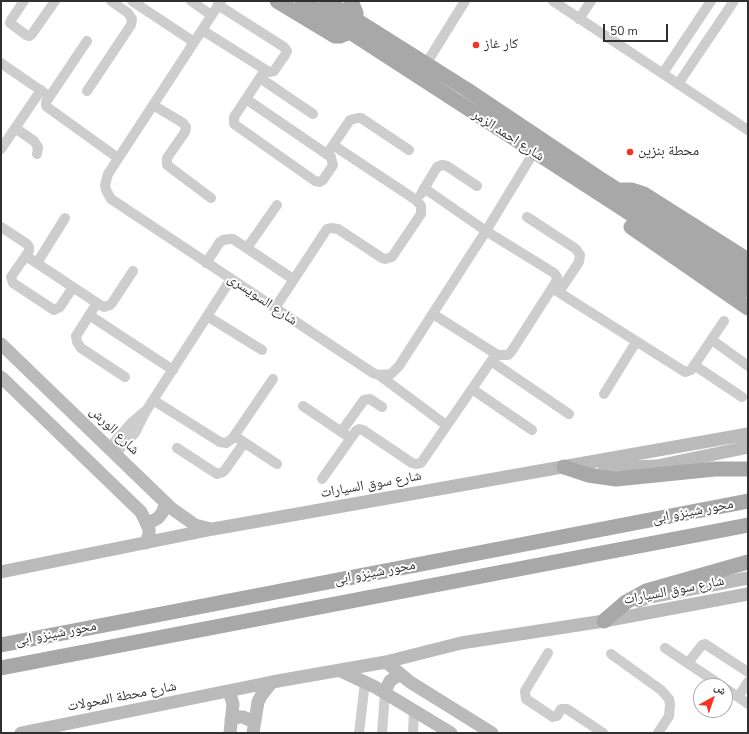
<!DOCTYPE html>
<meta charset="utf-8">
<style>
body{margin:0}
#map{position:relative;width:749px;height:734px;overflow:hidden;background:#fff;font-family:"Nunito Sans","Noto Naskh Arabic",sans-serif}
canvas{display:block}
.frame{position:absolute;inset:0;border:2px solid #303030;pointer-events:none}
.north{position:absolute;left:693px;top:678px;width:40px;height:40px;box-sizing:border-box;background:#fff;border:1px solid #acacac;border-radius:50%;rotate:40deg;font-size:11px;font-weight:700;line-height:16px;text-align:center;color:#303030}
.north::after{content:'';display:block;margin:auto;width:14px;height:18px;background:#f63323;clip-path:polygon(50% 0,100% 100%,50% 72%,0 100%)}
.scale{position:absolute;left:603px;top:24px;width:65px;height:18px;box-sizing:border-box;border:2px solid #303030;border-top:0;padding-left:5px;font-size:12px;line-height:14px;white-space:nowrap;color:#303030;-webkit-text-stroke:3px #fff;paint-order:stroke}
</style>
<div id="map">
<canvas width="749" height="734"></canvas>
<div class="frame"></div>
<div class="north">ش</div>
<div class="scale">50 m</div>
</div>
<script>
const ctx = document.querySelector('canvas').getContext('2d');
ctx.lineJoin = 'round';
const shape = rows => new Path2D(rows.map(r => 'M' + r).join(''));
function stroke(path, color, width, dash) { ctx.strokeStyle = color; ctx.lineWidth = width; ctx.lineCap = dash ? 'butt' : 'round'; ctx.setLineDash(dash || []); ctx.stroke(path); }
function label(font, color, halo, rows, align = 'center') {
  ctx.font = font + ' "Nunito Sans","Noto Naskh Arabic",sans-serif'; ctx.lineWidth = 4; ctx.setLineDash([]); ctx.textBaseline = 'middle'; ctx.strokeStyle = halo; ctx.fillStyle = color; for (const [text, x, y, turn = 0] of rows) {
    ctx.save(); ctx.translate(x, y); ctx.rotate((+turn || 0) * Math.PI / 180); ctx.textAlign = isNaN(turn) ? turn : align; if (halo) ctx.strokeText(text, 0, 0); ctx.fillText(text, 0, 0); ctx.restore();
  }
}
const street = shape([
 [24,1,11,20,10,23,26,35,29,36,32,34,55,1],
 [132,1,194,42],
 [191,1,211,15],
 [221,1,108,174,105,185,106,190,111,199,373,373,379,375,391,374,399,366,486,231,534,152],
 [553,1,748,130],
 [579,19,591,1],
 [202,30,269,72,274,71,285,55,287,51,284,47,218,5],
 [87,41,46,102,46,105,47,107,118,158],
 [1,63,46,94],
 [426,64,465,1],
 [663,73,711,1],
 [260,78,313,114],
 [678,84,734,1],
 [87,91,131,25,132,19,128,13,111,1],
 [246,99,331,157,333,165,323,180,319,182,315,181,234,124,234,117,246,99,265,70],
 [153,105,183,123,186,127,185,132,167,158,167,165,211,198],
 [15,128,34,141,38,147,37,154],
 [1,149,41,90],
 [329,151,348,123,350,120,358,118,361,118,409,150],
 [424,188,486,231,554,273,557,277,556,282,511,352,508,355,500,355,496,354,433,314],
 [421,194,437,167,442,165,447,166,477,186],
 [527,217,576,249,580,255,579,262,559,292],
 [1,227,27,244,29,247,29,251,11,277,13,283,54,310,60,307,73,287],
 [247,248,277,205],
 [26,256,97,303,104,307,110,305,112,303,133,271],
 [37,263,65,218],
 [206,263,220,242,223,240,230,239,233,239,293,279],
 [552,288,685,372,691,370,724,321],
 [97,303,76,336,77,342,81,348,125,377],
 [275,308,327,229,331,228,338,229,382,258,385,259,392,257,394,254,421,214,421,206,416,200,333,145],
 [89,315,173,370],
 [207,316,262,350],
 [712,340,748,366],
 [491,361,569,414],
 [694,365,742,397],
 [379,375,446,425],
 [472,389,532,430],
 [604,394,636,342],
 [153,400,220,442,226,443,232,439,273,379],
 [303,406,346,435],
 [341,432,364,400,370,399,382,407],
 [239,439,277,464],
 [109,448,132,422,144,412],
 [177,448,217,474,223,472,225,470,244,443],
 [115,454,135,433,146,411,231,279],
 [322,479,356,431,359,429,363,430,412,463,416,464,421,463,496,354],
 [665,648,722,686],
 [548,653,525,691,526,699,553,717,557,716,561,709,567,709,603,733],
 [611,654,661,690,669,699,670,704,669,716,658,733],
 [688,663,702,645,705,644,748,672],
 [725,688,748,704],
 [738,697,748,682],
 [359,733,365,682],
 [382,733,385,693],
 [413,733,414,710]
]);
const secondary = shape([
 [1,344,171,508,195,525,211,529],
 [1,377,141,512,144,518,149,529,149,534,146,543],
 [602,463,632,467,657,466,748,447],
 [147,524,158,518,162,513,166,503],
 [1,572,213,529,748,434],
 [639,601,650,597,748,578],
 [386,662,410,682,492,733],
 [341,671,375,687,451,733],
 [229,691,233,704,230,733],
 [385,693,386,689,390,681,397,676,402,676],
 [231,720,239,717,243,717,254,722],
 [21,733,272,682,386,662,461,643,604,621,748,594],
 [253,733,258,702,261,696,272,682]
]);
const primary = shape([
 [277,1,335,36,340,36,350,32],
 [302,1,748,290],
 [326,1,466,89,599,178,748,273],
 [351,1,356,13,356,21],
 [623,190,632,190,644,194,748,260],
 [631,227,748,308],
 [564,467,588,475,616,479,715,469,748,469],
 [604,621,626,602,646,591,748,562],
 [1,645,748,501],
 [1,668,748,525]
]);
const markers = [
 [476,45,4,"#f63323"],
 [630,152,4,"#f63323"]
];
const poiNames = [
 ["كار غاز",484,45],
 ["محطة بنزين",638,152]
];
const streetNames = [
 ["شارع احمد الزمر",508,136,33],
 ["شارع السويسرى",262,300,34],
 ["شارع الورش",114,431,44],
 ["شارع سوق السيارات",371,485,-10],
 ["محور شينزو ابى",693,512,-11],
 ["محور شينزو ابى",375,573,-11],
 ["شارع سوق السيارات",674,591,-11],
 ["محور شينزو ابى",56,634,-11],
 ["شارع محطة المحولات",122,697,-11]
];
stroke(street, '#cdcdcd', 10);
stroke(secondary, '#bababa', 13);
stroke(primary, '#a8a8a8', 15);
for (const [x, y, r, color] of markers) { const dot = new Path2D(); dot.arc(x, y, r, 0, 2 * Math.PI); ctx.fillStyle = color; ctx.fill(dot); stroke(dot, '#fff', 1.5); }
label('14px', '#303030', '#fff', poiNames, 'left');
label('14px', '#303030', '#fff', streetNames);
</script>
